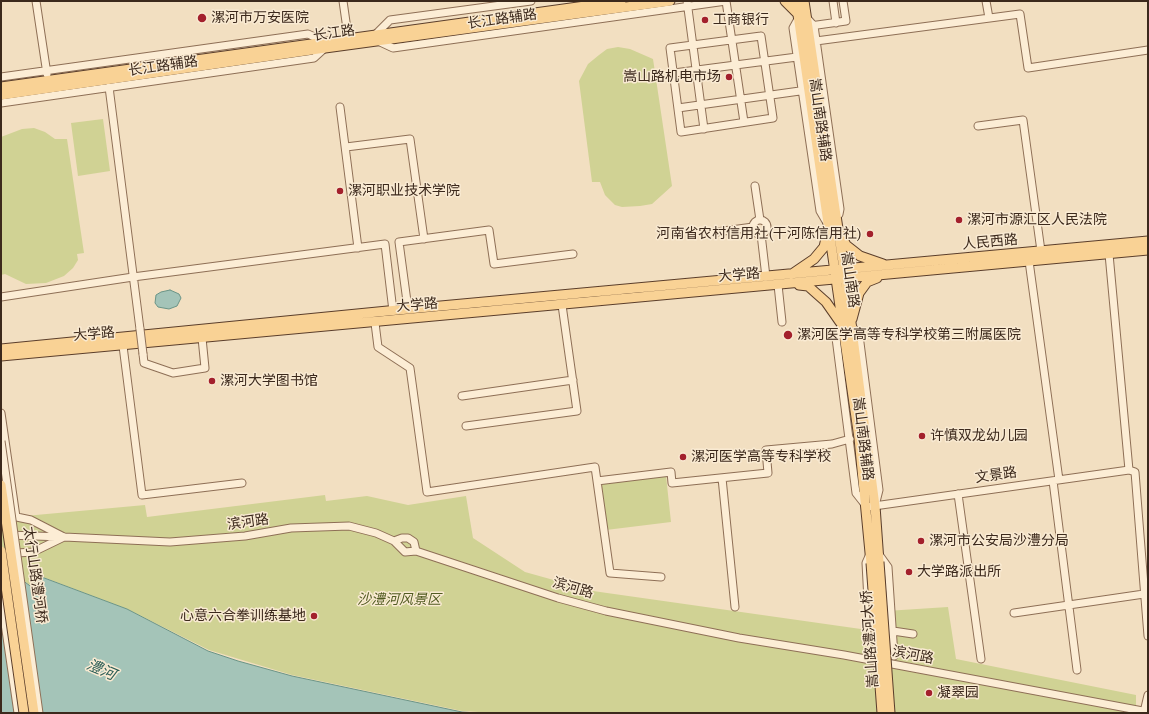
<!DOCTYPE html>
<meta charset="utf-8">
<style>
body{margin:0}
#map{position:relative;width:1149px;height:714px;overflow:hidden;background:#f2dfc1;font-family:"Crimson Pro",serif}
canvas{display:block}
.frame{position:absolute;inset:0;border:2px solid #3c291c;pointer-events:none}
</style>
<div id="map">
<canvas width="1149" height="714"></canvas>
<div class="frame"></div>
</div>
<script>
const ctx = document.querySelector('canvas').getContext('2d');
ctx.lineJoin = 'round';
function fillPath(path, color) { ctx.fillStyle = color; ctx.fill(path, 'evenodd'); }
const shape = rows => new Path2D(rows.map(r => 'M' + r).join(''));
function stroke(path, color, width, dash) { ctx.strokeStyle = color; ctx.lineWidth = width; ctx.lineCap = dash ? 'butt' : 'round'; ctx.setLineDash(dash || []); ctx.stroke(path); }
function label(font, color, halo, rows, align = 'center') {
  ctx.font = font + ' "Crimson Pro","Noto Sans SC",serif'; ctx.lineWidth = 3; ctx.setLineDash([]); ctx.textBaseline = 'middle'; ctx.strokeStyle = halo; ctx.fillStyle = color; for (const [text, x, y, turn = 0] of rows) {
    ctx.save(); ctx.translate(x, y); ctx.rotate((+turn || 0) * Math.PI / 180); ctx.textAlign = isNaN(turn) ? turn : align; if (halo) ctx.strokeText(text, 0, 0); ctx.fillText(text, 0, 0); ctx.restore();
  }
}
const green = shape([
 [618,47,630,49,653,59,672,186,652,204,640,206,622,207,615,205,605,195,600,182,592,182,579,81,588,64,599,55,607,49],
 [103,119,110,171,78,176,71,123],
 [34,128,45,132,55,139,67,139,84,253,77,254,78,260,73,268,64,276,46,283,26,284,5,274,1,275,1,137,22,129],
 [666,476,671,522,606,530,601,484],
 [325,495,326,501,367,496,408,505,466,496,473,538,525,572,593,591,889,633,886,611,948,607,956,659,1136,695,1136,706,1148,708,1148,713,495,713,462,711,292,675,209,650,127,609,40,576,35,580,33,587,18,577,1,577,1,517,16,520,25,516,145,505,147,517]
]);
const water = shape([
 [170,290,179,294,181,298,177,306,169,309,158,307,155,303,156,295,161,292,170,290],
 [39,576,127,609,208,651,238,661,292,676,462,712,477,713,1,713,1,578,18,577,33,588,35,580,39,576]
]);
const minor = shape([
 [36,1,47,74],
 [343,1,349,43],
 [687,1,704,129],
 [726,1,744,122],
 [833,1,836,23],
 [986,1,989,18],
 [807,18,814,26,840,209,839,214],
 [798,19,793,28,820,211,827,223],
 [810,26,846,21,843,1],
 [376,34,390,20,531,1],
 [761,36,773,118,681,132,670,48,761,36],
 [378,41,393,48,726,1],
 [816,41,1020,14,1028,68,1148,50],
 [674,73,797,57],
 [1,77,308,34,323,41],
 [109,87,140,329],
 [1,103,314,58,325,48],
 [340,107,358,248],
 [678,108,807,90],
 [978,126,1023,120,1041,251],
 [346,147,410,139,424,239],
 [755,186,760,220],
 '753 227a7 7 0 1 1 14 0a7 7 0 1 1-14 0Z',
 [709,233,753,227],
 [761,234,766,277],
 [1109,254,1129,470],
 [1029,261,1059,480],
 [778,285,782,322],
 [1,297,133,277,385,244,393,311],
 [408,309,399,242,489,230,494,264,573,254],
 [375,323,378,347,410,368,427,492,595,467,597,481,671,472,672,483,768,473,766,450,832,444,850,439],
 [842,324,836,338,856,493,867,507,1129,470],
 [851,325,859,335,879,490,876,502],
 [123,346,142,495,242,483],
 [143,354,144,363,173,373,205,368,202,338],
 [462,396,573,380],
 [1,413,16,517],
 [466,426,577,411,562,305],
 [1129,470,1135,472,1148,636],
 [722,478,735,607],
 [597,481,610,573,661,577],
 [1053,481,1077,670],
 [958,494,981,659],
 [7,515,31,520,64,537,170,542,245,536,291,528,349,526,376,533,394,541,405,552,416,551,558,598,606,611,739,638,844,655,1148,712],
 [8,535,62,537],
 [394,541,402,538,408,538,414,542,416,551],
 [878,553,888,567,894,656],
 [1,554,33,552,64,537],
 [870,554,866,563,870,638],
 [1,596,18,713],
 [1014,613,1144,594],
 [893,631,913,634],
 [1144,712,1148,695]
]);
const major = shape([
 [785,1,798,14],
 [796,1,859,438,871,563],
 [804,1,844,269,875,506,879,562],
 [1,87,621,1],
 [1,95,325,48,670,1],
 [841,235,846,245,860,256,883,264],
 [792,274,814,259,824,247,827,234],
 [799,285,808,286,826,302,840,322],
 [852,319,859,293,867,282,877,278],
 [1,349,408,309,1148,241],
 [1,356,1148,250]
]);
const minorBridge = shape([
 [140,329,143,354],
 [1,441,39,713]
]);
const majorBridge = shape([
 [1,485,34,713],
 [1,551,24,713],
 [879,562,890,713],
 [871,563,882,713]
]);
const markers = [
 [202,18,5,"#a3202c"],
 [705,20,4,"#a3202c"],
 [729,77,4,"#a3202c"],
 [340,191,4,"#a3202c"],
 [959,220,4,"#a3202c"],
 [870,234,4,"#a3202c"],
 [788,335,5,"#a3202c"],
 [212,381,4,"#a3202c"],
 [922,436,4,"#a3202c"],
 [683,457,4,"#a3202c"],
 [921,541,4,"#a3202c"],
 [909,572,4,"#a3202c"],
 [314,616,4,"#a3202c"],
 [929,693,4,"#a3202c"]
];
const poiNames = [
 ["漯河市万安医院",211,18],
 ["工商银行",713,20],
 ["嵩山路机电市场",721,77,"right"],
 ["漯河职业技术学院",348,191],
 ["漯河市源汇区人民法院",967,220],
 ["河南省农村信用社(干河陈信用社)",862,234,"right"],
 ["漯河医学高等专科学校第三附属医院",797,335],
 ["漯河大学图书馆",220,381],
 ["许慎双龙幼儿园",930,436],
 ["漯河医学高等专科学校",691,457],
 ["漯河市公安局沙澧分局",929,541],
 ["大学路派出所",917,572],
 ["心意六合拳训练基地",306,616,"right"],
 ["凝翠园",937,693]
];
const streetNames = [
 ["长江路辅路",502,19,-8],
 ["长江路",334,33,-8],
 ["长江路辅路",163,66,-8],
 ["嵩山南路辅路",820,120,82],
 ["人民西路",990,242,-5],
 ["大学路",739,275,-5],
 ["嵩山南路",850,280,82],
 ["大学路",417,305,-5],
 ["大学路",94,334,-5],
 ["嵩山南路辅路",863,439,83],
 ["文景路",996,475,-8],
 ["滨河路",248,522,-8],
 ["太行山路澧河桥",35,575,82],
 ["滨河路",573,588,16],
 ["嵩山路澧河大桥",870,639,-94],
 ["滨河路",913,655,11]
];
const parkNames = [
 ["沙澧河风景区",399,600]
];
const waterNames = [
 ["澧河",101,670,23]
];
fillPath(green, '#d0d294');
fillPath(water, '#a4c4b8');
stroke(water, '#6a9486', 1);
stroke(minor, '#8e6f56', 9);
stroke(major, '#5b3e2b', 11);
stroke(minor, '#fcedd5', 7);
stroke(major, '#f9d295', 9);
stroke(minorBridge, '#8e6f56', 9, []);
stroke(majorBridge, '#5b3e2b', 11, []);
stroke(minorBridge, '#fcedd5', 7);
stroke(majorBridge, '#f9d295', 9);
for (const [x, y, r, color] of markers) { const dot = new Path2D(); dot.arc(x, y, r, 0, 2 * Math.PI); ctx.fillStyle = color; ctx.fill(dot); stroke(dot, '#f9ead2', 1.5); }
label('14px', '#3c291c', '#f9ead2', poiNames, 'left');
label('14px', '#3c291c', '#f9ead2', streetNames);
label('italic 14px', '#515b21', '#f9ead2', parkNames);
label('italic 15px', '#2a5d56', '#f9ead2', waterNames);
</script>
